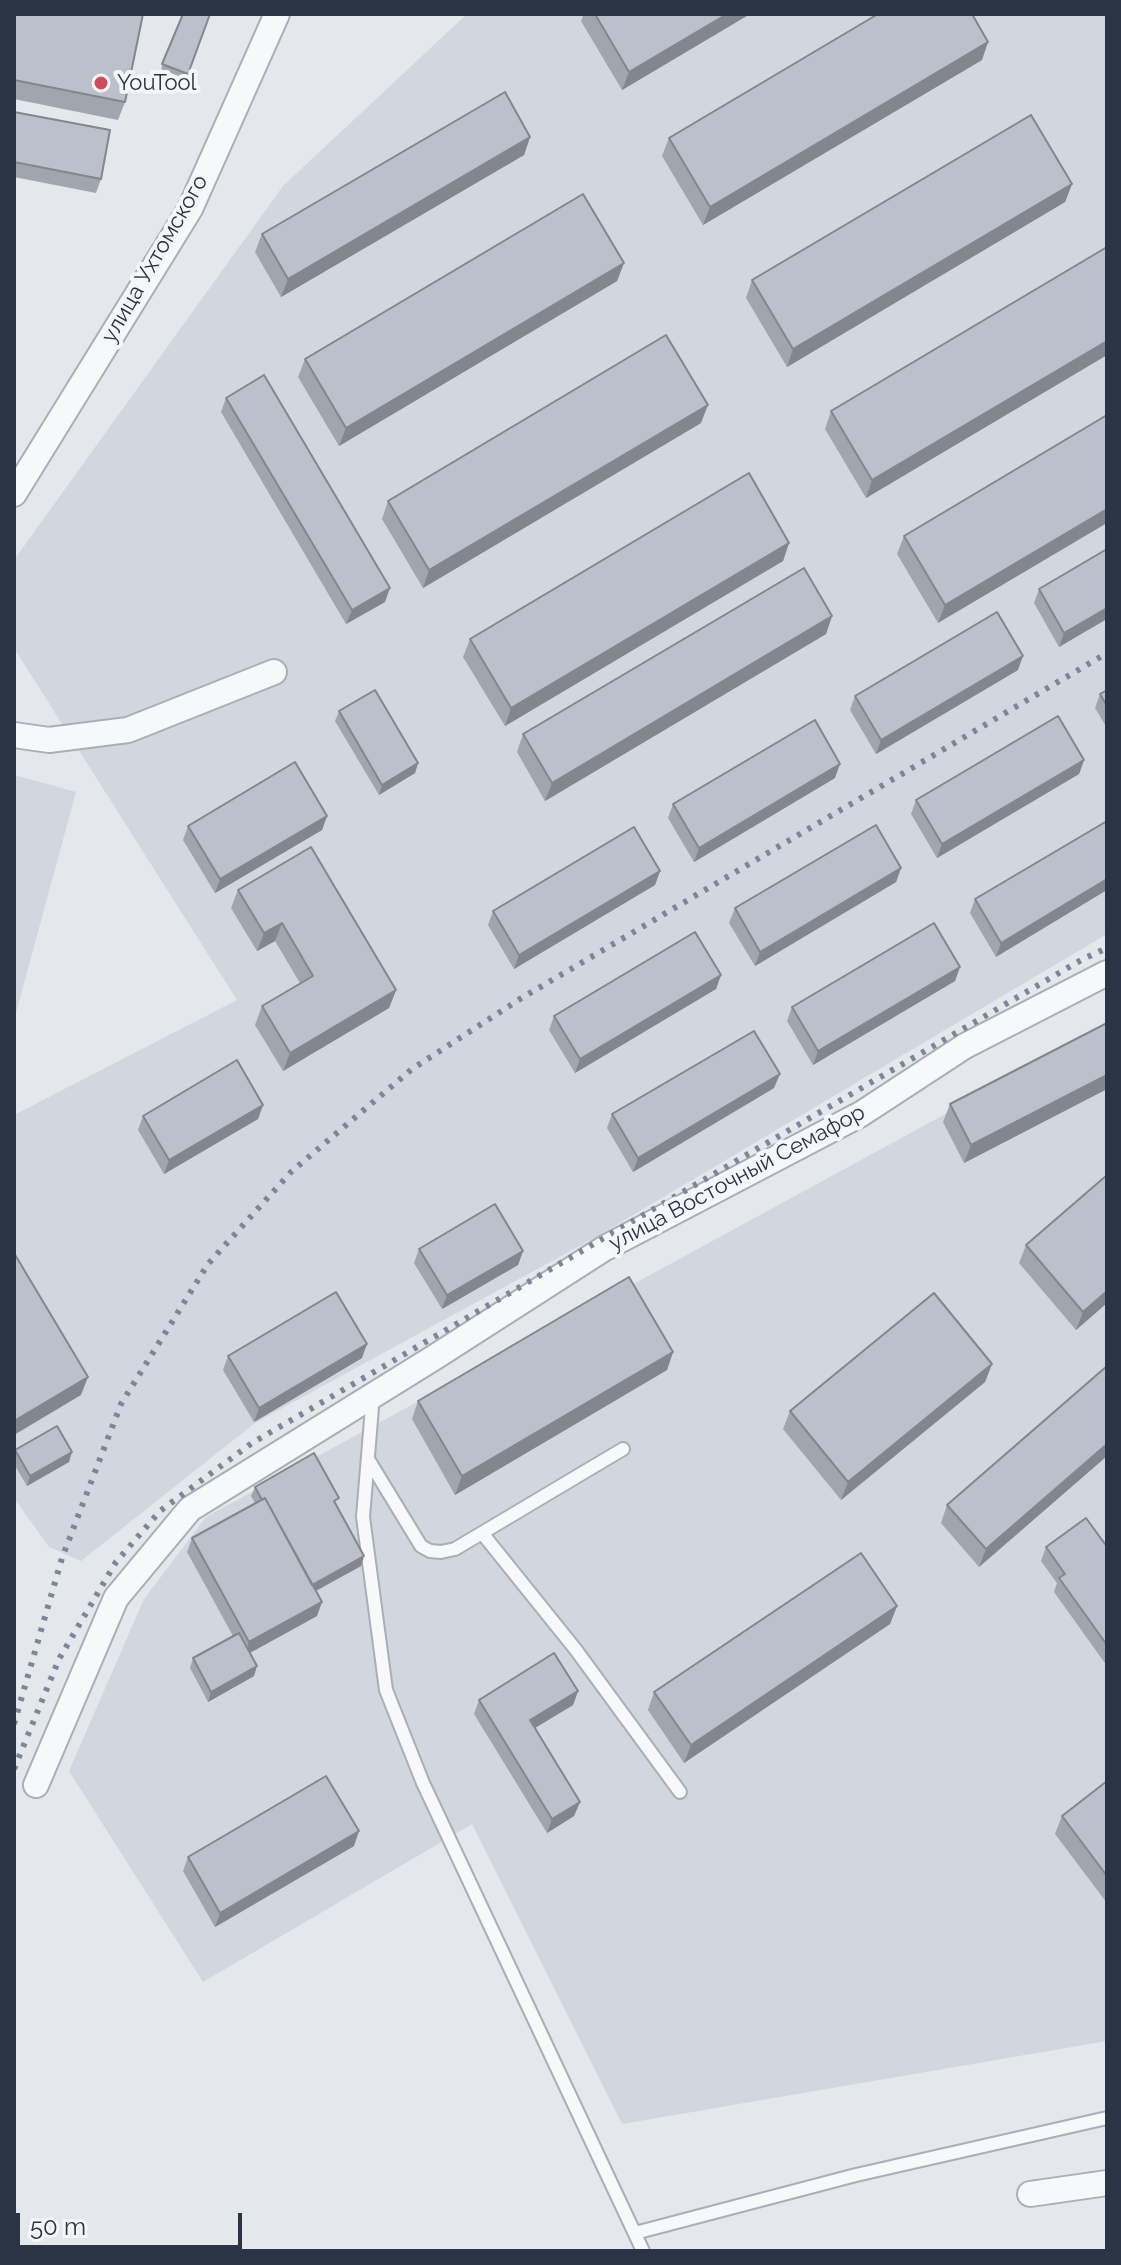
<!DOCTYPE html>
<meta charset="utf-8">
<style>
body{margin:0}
#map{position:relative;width:1121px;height:2265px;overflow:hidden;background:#e4e7ec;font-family:Raleway,sans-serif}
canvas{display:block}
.frame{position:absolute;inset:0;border:16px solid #2b3445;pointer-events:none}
.scale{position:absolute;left:16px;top:2213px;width:226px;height:36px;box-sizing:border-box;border:4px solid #2b3445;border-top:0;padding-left:10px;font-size:24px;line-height:28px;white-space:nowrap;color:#2b3445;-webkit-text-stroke:6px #f4f6f9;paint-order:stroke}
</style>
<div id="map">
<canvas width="1121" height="2265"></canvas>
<div class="frame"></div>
<div class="scale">50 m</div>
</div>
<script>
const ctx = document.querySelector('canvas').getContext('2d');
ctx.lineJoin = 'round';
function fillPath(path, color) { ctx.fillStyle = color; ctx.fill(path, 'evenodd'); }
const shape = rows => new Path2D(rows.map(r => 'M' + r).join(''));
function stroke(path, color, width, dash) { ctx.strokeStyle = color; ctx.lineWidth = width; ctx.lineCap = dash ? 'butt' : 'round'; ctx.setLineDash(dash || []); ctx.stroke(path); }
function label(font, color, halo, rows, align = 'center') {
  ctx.font = font + ' Raleway,sans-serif'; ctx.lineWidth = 8; ctx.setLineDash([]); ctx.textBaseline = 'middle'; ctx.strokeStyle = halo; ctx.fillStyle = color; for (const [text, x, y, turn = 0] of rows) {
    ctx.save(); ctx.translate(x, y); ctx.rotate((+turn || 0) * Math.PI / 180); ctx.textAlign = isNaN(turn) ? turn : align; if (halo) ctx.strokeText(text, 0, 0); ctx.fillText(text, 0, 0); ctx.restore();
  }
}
const built = shape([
 [467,14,1107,14,1107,934,596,1237,255,1423,81,1561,49,1547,14,1498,14,1115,237,1000,14,648,14,560,283,186],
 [14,775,76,792,14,1020],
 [1107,1026,1107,2041,622,2124,472,1824,203,1982,69,1771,144,1599,206,1517]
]);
const lane = shape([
 [373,1395,363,1517,386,1690,423,1783,643,2251],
 [368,1459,421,1546,430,1551,441,1552,455,1549,623,1449],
 [482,1533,576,1650,680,1792],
 [635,2233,856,2175,1107,2118]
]);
const street = shape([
 [14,494,190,209,277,14],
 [14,735,49,740,128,730,274,672],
 [36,1785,116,1598,190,1509,435,1357,605,1248,861,1114,965,1046,1107,973],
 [1030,2194,1107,2183]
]);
const rail = shape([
 [14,1724,62,1558,121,1404,208,1264,291,1172,412,1069,520,999,1107,653],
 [14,1769,59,1659,116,1562,160,1511,252,1443,1083,959,1107,948]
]);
const wall = shape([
 [14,14,125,102,118,120,14,99],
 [183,14,210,14,186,79,161,69],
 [584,14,750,14,622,90,581,21],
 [982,60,703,225,662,156,669,138],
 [14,112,101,179,96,193,14,177],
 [530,137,524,155,281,297,255,252,262,234],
 [1072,184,1065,202,787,367,746,298,752,280],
 [1107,247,1107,355,866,498,825,429,831,411],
 [624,263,617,281,339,446,298,377,305,359],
 [226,398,385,602,346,624,221,412],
 [1107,415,938,623,897,554,904,536],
 [701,423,423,588,382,519,388,501],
 [789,543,783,561,505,726,463,657,470,639],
 [1107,549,1059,647,1034,603,1039,589],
 [832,616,826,634,545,801,517,752,523,734],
 [1018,670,876,754,850,710,855,696],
 [1107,690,1107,728,1095,708,1100,694],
 [339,711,418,763,415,773,379,795,335,721],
 [1084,760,1079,774,937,858,911,814,916,800],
 [835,778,694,862,668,818,673,804],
 [327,816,322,830,215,893,183,840,188,826],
 [1107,821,996,957,970,913,975,899],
 [901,868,896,882,755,966,729,923,735,908],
 [660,871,655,885,514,969,488,925,493,911],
 [238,890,396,990,389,1008,283,1071,255,1025,262,1006,300,983,275,941,257,951,231,908],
 [721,975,716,989,575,1073,549,1030,554,1016],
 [955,981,813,1065,787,1021,792,1007],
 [1107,1023,1107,1089,964,1163,943,1122,950,1104],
 [774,1088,633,1172,607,1128,612,1114],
 [263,1105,258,1119,164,1174,138,1130,143,1116],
 [1026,1245,1107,1303,1076,1330,1019,1263],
 [419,1249,523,1251,518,1265,442,1309,414,1263],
 [673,1352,667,1370,455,1495,412,1419,418,1401],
 [228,1356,362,1358,254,1422,223,1370],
 [992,1364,985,1382,841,1500,783,1429,790,1411],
 [1107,1366,1107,1456,979,1567,941,1523,947,1505],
 [15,1450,69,1462,27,1486,14,1464],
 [255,1487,337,1506,361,1566,316,1591,317,1616,250,1653,254,1676,208,1702,190,1668,193,1658,233,1636,187,1552,192,1538,255,1503,251,1496],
 [1107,1543,1107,1666,1054,1592,1057,1583,1041,1561,1046,1547],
 [897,1606,890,1624,684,1763,648,1710,654,1692],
 [578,1691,573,1705,535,1728,580,1802,574,1816,547,1833,474,1714,479,1700],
 [1107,1781,1107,1903,1055,1834,1062,1816],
 [354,1846,215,1927,183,1871,188,1857]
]);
const shadedWall = shape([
 [727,14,750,14,622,90,629,72],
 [988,42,982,60,703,225,710,207],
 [530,137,524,155,281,297,288,279],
 [1072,184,1065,202,787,367,793,349],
 [624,263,617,281,339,446,346,428],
 [1107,341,1107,355,866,498,872,480],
 [708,405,701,423,423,588,429,570],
 [1107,509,1107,523,938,623,945,605],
 [789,543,783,561,505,726,511,708],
 [390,588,385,602,346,624,352,610],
 [1107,608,1107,619,1059,647,1064,633],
 [832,616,826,634,545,801,552,783],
 [1023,656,1018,670,876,754,881,740],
 [1084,760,1079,774,937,858,942,844],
 [418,763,415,773,379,795,382,785],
 [840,764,835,778,694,862,699,848],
 [327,816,322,830,215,893,220,879],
 [901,868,896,882,755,966,760,952],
 [660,871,655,885,514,969,519,955],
 [1107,879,1107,890,996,957,1001,943],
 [282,923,275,941,257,951,264,933],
 [960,967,955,981,813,1065,818,1051],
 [721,975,716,989,575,1073,580,1059],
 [396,990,389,1008,283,1071,290,1053],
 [780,1074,774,1088,633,1172,638,1158],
 [1107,1075,1107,1089,964,1163,971,1145],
 [263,1105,258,1119,164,1174,169,1160],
 [523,1251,518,1265,442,1309,447,1295],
 [1107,1291,1107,1303,1076,1330,1083,1312],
 [367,1344,362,1358,254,1422,259,1408],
 [673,1352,667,1370,455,1495,462,1476],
 [992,1364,985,1382,841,1500,848,1482],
 [88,1377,81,1395,14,1435,14,1421],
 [1107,1444,1107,1456,979,1567,986,1549],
 [72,1452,69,1462,27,1486,30,1476],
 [364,1556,361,1566,306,1596,310,1586],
 [322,1602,317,1616,244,1656,249,1642],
 [897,1606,890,1624,684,1763,691,1745],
 [257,1666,254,1676,208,1702,211,1692],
 [578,1691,573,1705,525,1734,530,1720],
 [580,1802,574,1816,547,1833,552,1819],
 [359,1831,354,1846,215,1927,220,1913]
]);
const building = shape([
 [14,14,143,14,125,102,14,80,14,14],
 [183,14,210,14,188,74,162,64,183,14],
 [595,14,727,14,629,72,595,14],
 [878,14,972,14,988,42,710,207,669,138,878,14],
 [505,92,530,137,288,279,262,234,505,92],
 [14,112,110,130,101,179,14,162,14,112],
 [1031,115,1072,184,793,349,752,280,1031,115],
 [583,194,624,263,346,428,305,359,583,194],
 [1107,247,1107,341,872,480,831,411,1107,247],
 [666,335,708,405,429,570,388,501,666,335],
 [264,375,390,588,352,610,226,398,264,375],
 [1107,415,1107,509,945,605,904,536,1107,415],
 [749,473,789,543,511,708,470,639,749,473],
 [1107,549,1107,608,1064,633,1039,589,1107,549],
 [804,568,832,616,552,783,523,734,804,568],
 [997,612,1023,656,881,740,855,696,997,612],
 [375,690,418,763,382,785,339,711,375,690],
 [1107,690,1107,706,1100,694,1107,690],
 [1058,716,1084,760,942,844,916,800,1058,716],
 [815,720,840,764,699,848,673,804,815,720],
 [295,762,327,816,220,879,188,826,295,762],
 [1107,821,1107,879,1001,943,975,899,1107,821],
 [876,825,901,868,760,952,735,908,876,825],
 [634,827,660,871,519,955,493,911,634,827],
 [311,847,396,990,290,1053,262,1006,313,976,282,923,264,933,238,890,311,847],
 [934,923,960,967,818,1051,792,1007,934,923],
 [695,932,721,975,580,1059,554,1016,695,932],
 [1107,1023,1107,1075,971,1145,950,1104,1107,1023],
 [754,1031,780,1074,638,1158,612,1114,754,1031],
 [237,1060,263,1105,169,1160,143,1116,237,1060],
 [1107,1175,1107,1291,1083,1312,1026,1245,1107,1175],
 [495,1204,523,1251,447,1295,419,1249,495,1204],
 [14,1253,88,1377,14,1421,14,1253],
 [629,1277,673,1352,462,1476,418,1401,629,1277],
 [336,1292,367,1344,259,1408,228,1356,336,1292],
 [934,1293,992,1364,848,1482,790,1411,934,1293],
 [1107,1366,1107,1444,986,1549,947,1505,1107,1366],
 [57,1426,72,1452,30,1476,15,1450,57,1426],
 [314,1453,339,1498,334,1501,364,1556,312,1585,265,1498,262,1500,255,1487,314,1453],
 [265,1498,322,1602,249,1642,192,1538,265,1498],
 [1086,1518,1105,1544,1107,1543,1107,1645,1059,1578,1065,1574,1046,1547,1086,1518],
 [861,1553,897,1606,691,1745,654,1692,861,1553],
 [239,1633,257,1666,211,1692,193,1658,239,1633],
 [554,1653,578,1691,530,1720,580,1802,552,1819,479,1700,554,1653],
 [326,1776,359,1831,220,1913,188,1857,326,1776],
 [1107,1781,1107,1876,1062,1816,1107,1781]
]);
const markers = [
 [101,83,8,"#d1495b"]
];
const poiNames = [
 ["YouTool",117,83]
];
const streetNames = [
 ["улица Ухтомского",155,259,-60],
 ["улица Восточный Семафор",737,1178,-28]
];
fillPath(built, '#d2d6de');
stroke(lane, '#a9aeb7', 16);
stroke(street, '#a9aeb7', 28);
stroke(lane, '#f7f8fa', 12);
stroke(street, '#f7f8fa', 24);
stroke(rail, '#7d8696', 6, [4, 8]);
fillPath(wall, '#a1a5ae');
fillPath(shadedWall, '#83868d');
fillPath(building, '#bbc0ca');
stroke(building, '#83868d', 2);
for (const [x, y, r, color] of markers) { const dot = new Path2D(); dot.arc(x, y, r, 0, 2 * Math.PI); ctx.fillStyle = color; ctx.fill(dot); stroke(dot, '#f4f6f9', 3); }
label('22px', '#2b3445', '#f4f6f9', poiNames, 'left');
label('22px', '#2b3445', '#f4f6f9', streetNames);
</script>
